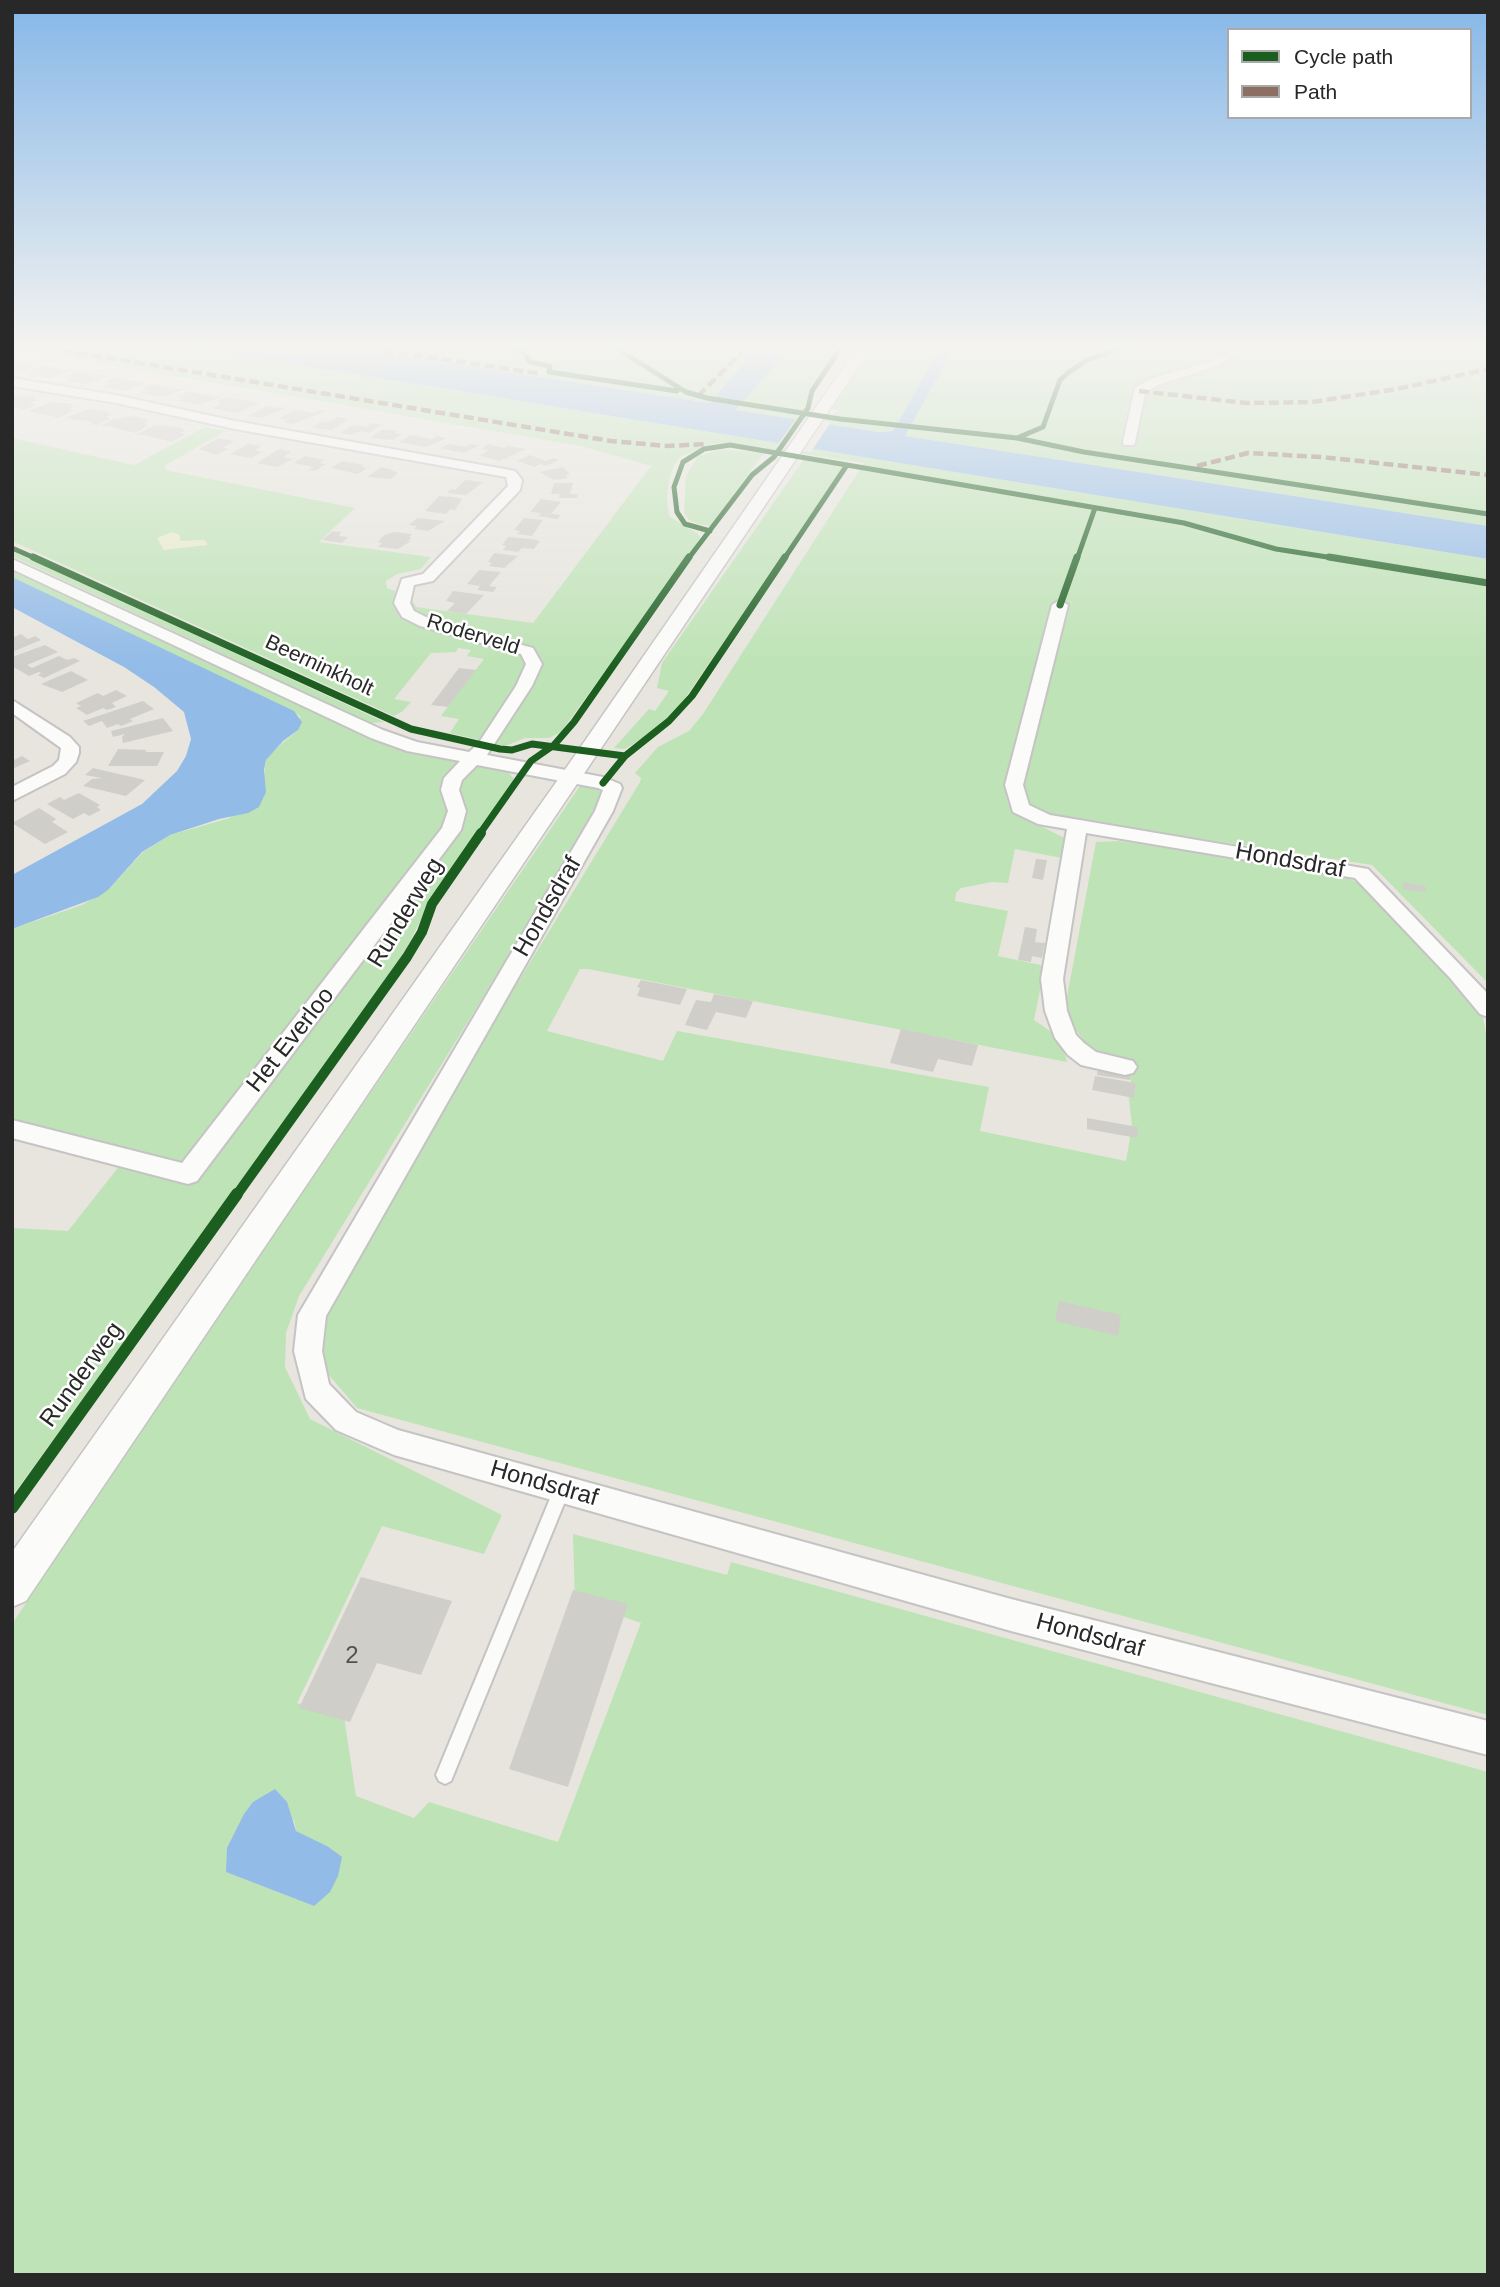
<!DOCTYPE html>
<style>
body{margin:0}
#map{position:relative;width:1500px;height:2287px;overflow:hidden;background:#e7e5de;font-family:Helvetica,sans-serif}
canvas{display:block}
.frame{position:absolute;inset:0;border:14px solid #282828;pointer-events:none}
.legend{position:absolute;left:1227px;top:28px;width:245px;height:91px;box-sizing:border-box;background:#fff;border:2px solid #a9a9a9;margin:0;padding:9px 12px;list-style:none;font-size:21px;color:#282828}
.legend li{display:flex;align-items:center;gap:14px;height:35px}
.legend b{width:35px;border:2px solid #a9a9a9}
</style>
<div id="map">
<canvas width="1500" height="2287"></canvas>
<div class="frame"></div>
<ul class="legend">
<li><b style="height:9px;background:#1b5e20"></b>Cycle path</li>
<li><b style="height:9px;background:#8d6e63"></b>Path</li>
</ul>
</div>
<script>
const ctx = document.querySelector('canvas').getContext('2d');
ctx.lineJoin = 'round';
function fillPath(path, color) { ctx.fillStyle = color; ctx.fill(path, 'evenodd'); }
const shape = rows => new Path2D(rows.map(r => 'M' + r).join(''));
function stroke(path, color, width, dash) { ctx.strokeStyle = color; ctx.lineWidth = width; ctx.lineCap = dash ? 'butt' : 'round'; ctx.setLineDash(dash || []); ctx.stroke(path); }
function label(font, color, halo, rows, align = 'center') {
  ctx.font = font + ' Helvetica,sans-serif'; ctx.lineWidth = 5; ctx.setLineDash([]); ctx.textBaseline = 'middle'; ctx.strokeStyle = halo; ctx.fillStyle = color; for (const [text, x, y, turn = 0] of rows) {
    ctx.save(); ctx.translate(x, y); ctx.rotate((+turn || 0) * Math.PI / 180); ctx.textAlign = isNaN(turn) ? turn : align; if (halo) ctx.strokeText(text, 0, 0); ctx.fillText(text, 0, 0); ctx.restore();
  }
}
const green = shape([
 [13,348,195,348,1488,559,1488,983,1372,865,1052,816,1036,810,1007,787,1006,795,1011,807,1037,824,1070,841,1067,859,1015,849,1008,883,992,882,961,888,956,893,955,901,1008,911,998,956,1045,966,1034,1020,1060,1038,1067,1062,588,969,580,969,547,1031,663,1061,677,1031,989,1087,980,1131,1126,1161,1132,1126,1129,1098,1131,1080,1125,1073,1086,1065,1084,1041,1064,1013,1096,842,1119,841,1273,864,1347,878,1362,884,1482,1012,1488,1045,1488,1715,357,1408,323,1368,320,1326,333,1293,369,1227,640,782,641,778,635,773,658,747,689,731,703,714,864,463,728,443,712,444,680,457,674,466,669,479,667,499,669,516,698,534,700,538,695,547,561,732,549,738,525,738,505,746,450,733,459,719,441,716,484,659,467,656,471,650,458,648,456,652,431,653,394,699,411,702,403,711,394,716,12,541,12,438,134,465,205,427,226,431,166,465,165,470,355,508,319,542,431,557,421,569,397,574,386,581,387,588,398,592,398,608,407,618,420,624,514,648,517,643,422,617,409,607,408,593,416,607,533,623,651,466,585,447],
 [352,348,758,348,709,403],
 [790,348,840,348,811,391,809,401,802,412,831,418,838,410,832,408,874,348,940,348,893,431,879,432,734,410],
 [954,348,1488,348,1488,526,905,436],
 [722,449,764,453,710,526,698,524,689,520,684,513,686,476,698,456],
 [804,459,845,465,672,717,659,728,625,749,614,748,649,709,655,711,669,691,657,688,662,663],
 [12,551,154,616,384,722,371,723,12,556],
 [12,569,392,748,508,772,515,780,432,898,405,951,204,1236,12,1496,12,1228,68,1231,132,1150,12,1121,12,929,82,905,108,890,143,852,170,835,230,818,264,777,266,760,272,752,298,730,300,716,12,577],
 [584,780,599,786,606,794,603,802,299,1296,286,1333,285,1367,310,1419,502,1515,484,1554,382,1526,297,1703,344,1717,356,1796,414,1818,429,1802,558,1842,641,1623,575,1600,573,1534,727,1575,731,1562,1488,1772,1488,2275,12,2275,12,1624,279,1227],
 [294,1820,296,1831,327,1846,314,1906,226,1872]
]);
const sand = shape([
 [172,532,180,535,180,541,202,540,206,541,207,545,164,550,157,538]
]);
const water = shape([
 [195,348,352,348,709,403,758,348,790,348,735,410,879,432,893,431,940,348,954,348,905,436,1488,526,1488,559],
 [12,577,294,711,302,722,298,730,283,741,266,760,264,770,266,792,259,807,248,813,219,819,170,835,142,852,108,890,98,897,12,929,12,875,142,804,177,771,186,756,191,739,184,712,154,687,124,667,12,607],
 [275,1789,287,1802,296,1831,327,1846,342,1857,338,1876,330,1892,314,1906,226,1872,227,1848,244,1814,253,1802]
]);
const pier = shape([
 [798,416,831,422,811,452,776,447]
]);
const building = shape([
 [16,362,28,364,36,365,23,371,12,372,12,364],
 [42,365,66,370,73,370,50,378,29,374,33,372,28,371],
 [80,370,86,371,83,372,110,376,88,384,67,382,70,381,66,380,71,377,66,377],
 [115,377,140,382,148,383,125,391,103,387,110,383,104,382],
 [152,384,177,389,188,388,163,397,140,393,147,390,141,389],
 [188,391,214,397,221,397,199,405,176,401,183,398,177,397],
 [22,395,36,398,34,399,38,400,30,403,36,404,24,410,12,407,12,397],
 [226,397,260,403,236,413,212,408,221,404,216,402],
 [52,402,73,404,70,406,75,407,69,409,74,410,59,418,28,411],
 [266,406,279,408,289,407,262,418,248,416],
 [89,409,110,412,107,413,112,414,106,417,111,418,96,425,91,424,94,422,64,418],
 [295,410,314,413,319,410,325,411,293,424,283,422,287,420,280,418],
 [132,416,147,419,145,420,149,421,144,424,149,425,135,433,109,426,100,426,114,419],
 [337,417,349,419,332,430,312,428,320,422,331,421],
 [372,423,381,425,369,433,361,431,350,435,340,433,353,425,366,427],
 [162,425,184,428,181,429,186,430,180,433,186,434,172,442,145,435,136,435,151,427],
 [383,429,398,431,395,433,402,434,393,440,370,438],
 [410,435,432,439,436,436,447,438,426,447,399,442],
 [218,438,234,441,222,448,228,449,217,455,199,449],
 [248,444,262,446,255,450,262,452,251,458,230,454],
 [449,444,466,447,469,444,481,445,463,453,440,448],
 [488,444,504,448,507,446,526,449,500,461,480,456,488,450,481,449],
 [279,449,292,452,283,457,293,459,277,467,257,463],
 [530,455,546,461,553,458,559,460,546,466,540,464,535,467,517,461],
 [305,456,324,460,320,463,326,464,315,471,308,470,313,467,294,463],
 [342,461,364,465,361,467,367,468,358,474,331,468],
 [381,467,389,469,398,473,391,479,367,477],
 [563,467,570,474,565,475,568,478,554,480,539,472],
 [465,480,483,482,466,495,447,493,451,489,455,490],
 [554,483,573,483,570,494,578,494,577,498,559,498,560,494,551,494],
 [439,496,453,497,462,499,455,510,450,509,446,514,425,511],
 [541,499,561,502,551,514,561,515,557,519,538,516,541,513,530,512],
 [417,518,445,521,428,531,414,529,417,526,409,525],
 [524,518,543,520,532,536,517,534,520,531,514,530],
 [333,531,341,532,339,536,348,537,342,543,322,540],
 [394,532,412,534,409,538,412,538,408,541,411,541,398,549,378,547,382,543,378,542,384,535],
 [508,537,532,539,540,541,534,549,522,548,518,552,503,550,506,546,502,545],
 [494,553,518,556,504,568,489,566,492,563,488,562],
 [479,570,501,572,489,586,497,587,493,592,477,590,480,586,467,584],
 [453,591,484,595,466,614,447,611,455,603,446,601],
 [21,634,28,639,35,636,41,640,12,652,12,638],
 [45,645,58,652,27,665,32,668,59,656,67,660,74,658,80,661,44,678,38,675,41,673,39,672,29,676,12,666,12,657],
 [459,668,476,670,448,707,431,705],
 [71,671,88,680,62,692,41,684],
 [116,690,127,696,112,703,116,707,107,710,103,708,87,715,76,708,81,706,76,703,98,693,103,696],
 [143,701,154,709,130,719,133,721,121,726,118,724,107,728,102,721,89,726,83,721],
 [163,718,173,731,123,743,122,737,125,734,113,737,111,731],
 [118,749,147,750,145,752,164,752,157,766,108,766],
 [22,756,30,761,12,769,12,761],
 [93,768,110,772,145,780,126,796,83,786,92,779,102,778,85,775],
 [79,793,100,805,97,807,101,810,89,816,84,813,73,819,47,804,60,797,64,800],
 [39,808,56,819,52,822,68,832,45,844,12,823],
 [1036,859,1047,860,1043,880,1032,878],
 [1403,882,1425,886,1426,892,1403,889],
 [1025,927,1037,929,1035,942,1045,943,1042,958,1032,956,1031,962,1018,960],
 [641,980,687,989,680,1005,637,996,640,988,637,987],
 [714,994,753,1001,746,1018,716,1012,707,1030,685,1025,696,1000,711,1002],
 [901,1029,978,1045,972,1066,938,1059,933,1072,890,1063],
 [1098,1068,1130,1073,1130,1080,1097,1075],
 [1095,1076,1136,1083,1134,1098,1092,1090],
 [1087,1118,1138,1127,1137,1138,1087,1129],
 [1059,1301,1121,1315,1118,1336,1055,1321],
 [361,1577,452,1601,421,1675,377,1663,350,1722,299,1708],
 [573,1590,628,1604,568,1787,509,1769]
]);
const service = shape([
 [562,1482,567,1484,570,1489,451,1781,445,1784,439,1781,436,1775,554,1489,557,1484,562,1482]
]);
const minor = shape([
 [1235,348,1249,348,1217,366,1158,385,1145,393,1135,442,1134,445,1124,445,1123,442,1135,388,1150,379,1209,362,1235,348],
 [12,378,116,395,235,421,510,470,515,471,522,480,520,490,433,581,414,585,410,603,414,611,432,620,533,648,542,664,532,686,487,755,603,777,620,784,622,788,613,811,326,1316,322,1351,329,1384,356,1412,398,1430,1011,1599,1488,1721,1488,1755,1011,1631,394,1455,336,1430,306,1399,294,1351,298,1315,595,811,603,790,598,788,477,765,462,780,459,790,466,811,461,830,197,1181,188,1184,12,1138,12,1120,182,1163,442,828,448,811,441,790,444,778,460,761,407,751,371,738,12,569,12,559,383,730,417,742,469,752,478,744,516,686,526,664,521,654,420,626,402,617,394,603,402,579,423,574,508,486,506,477,235,429,116,403,12,386,12,378],
 [1060,600,1068,605,1023,785,1029,805,1050,815,1368,869,1488,994,1488,1017,1480,1014,1450,978,1355,878,1086,833,1063,979,1067,1011,1076,1035,1084,1043,1096,1052,1133,1061,1137,1067,1133,1073,1125,1075,1081,1065,1068,1055,1055,1038,1045,1011,1041,979,1067,829,1038,824,1013,812,1005,785,1052,605,1060,600],
 [12,700,70,737,79,747,79,753,76,762,65,774,12,801,12,787,53,766,59,760,61,748,12,713,12,700]
]);
const tertiary = shape([
 [857,348,871,348,26,1601,12,1607,12,1552,564,771,857,348]
]);
const quiet = shape([
 [49,348,611,441,667,446,706,444],
 [370,348,542,374],
 [1139,391,1246,403,1312,402,1397,389,1488,369],
 [698,396,746,348],
 [1197,466,1248,453,1322,457,1488,475]
]);
const cyclewayFar3 = shape([
 [510,348,523,352,530,362,550,366,549,372,677,391],
 [616,348,686,392,707,398,840,419,1017,438,1084,452,1488,514],
 [1017,438,1043,427,1060,380,1069,372,1087,360,1122,348],
 [847,465,1184,523,1276,549,1340,559],
 [710,531,685,524,677,512,674,487,683,462,704,449,730,445,847,465,784,559],
 [12,548,37,559],
 [688,559,752,475,774,457,808,408,812,391,841,348],
 [1077,559,1095,508]
]);
const cyclewayFar2 = shape([
 [33,557,411,729,500,749,512,750,532,744,625,756],
 [1329,557,1488,583],
 [1060,605,1077,557],
 [603,783,625,756,669,721,692,696,785,557],
 [479,835,531,761,554,745,574,722,689,557]
]);
const cyclewayFar1 = shape([
 [236,1196,407,957,422,932,432,904,481,833]
]);
const cycleway = shape([
 [12,1508,237,1194]
]);
const farStreetnames = [
 ["Roderveld",473,635,17],
 ["Beerninkholt",319,666,25]
];
const streetNames = [
 ["Hondsdraf",1290,861,10],
 ["Hondsdraf",548,907,-60],
 ["Runderweg",406,913,-59],
 ["Het Everloo",291,1040,-52],
 ["Runderweg",82,1375,-54],
 ["Hondsdraf",544,1484,16],
 ["Hondsdraf",1090,1636,15]
];
const nearNumbernames = [
 ["2",352,1656]
];
fillPath(green, '#bee3b6');
fillPath(sand, '#e9ebcb');
fillPath(water, '#92bbe8');
fillPath(pier, '#e7e5de');
fillPath(building, '#d0cec9');
stroke(service, '#c5c3c3', 4);
stroke(minor, '#c5c3c3', 4);
stroke(tertiary, '#c5c3c3', 3);
fillPath(service, '#fbfbfa');
fillPath(minor, '#fbfbfa');
fillPath(tertiary, '#fbfbfa');
stroke(quiet, '#8d6e63', 4.5, [10, 4.5]);
stroke(cyclewayFar3, '#1b5e20', 5);
stroke(cyclewayFar2, '#1b5e20', 7);
stroke(cyclewayFar1, '#1b5e20', 10);
stroke(cycleway, '#1b5e20', 12);
const sky = ctx.createLinearGradient(0, 0, 0, 668);
sky.addColorStop(0, '#85b7e8');
sky.addColorStop(0.52, '#f4f3f0');
sky.addColorStop(1, '#f4f3f000');
ctx.fillStyle = sky;
ctx.fillRect(0, 0, 1500, 668);
label('21px', '#282828', '#fff', farStreetnames);
label('24px', '#282828', '#fff', streetNames);
label('24px', '#535251', null, nearNumbernames);
</script>
